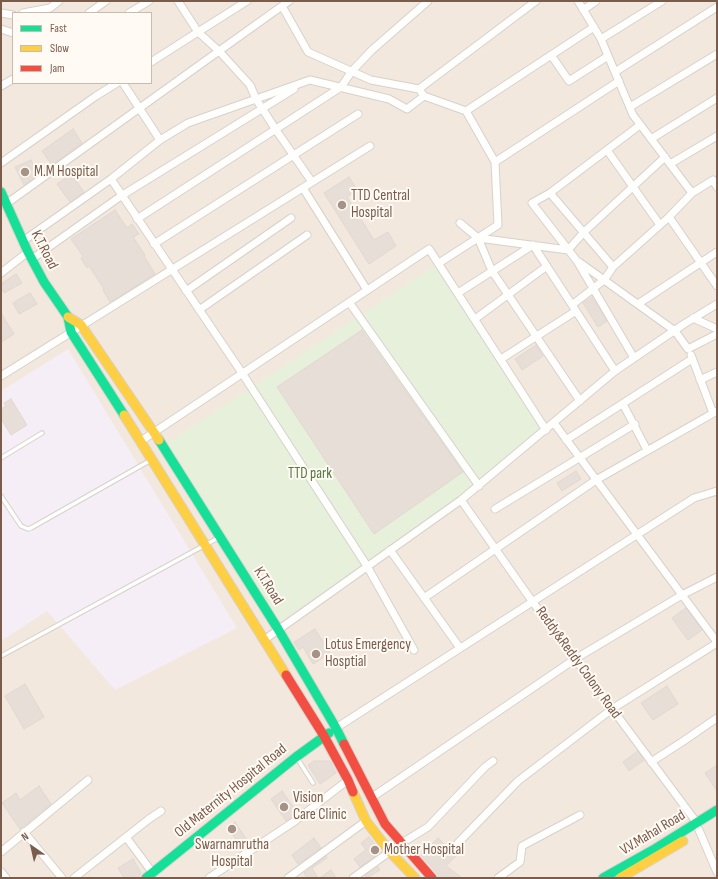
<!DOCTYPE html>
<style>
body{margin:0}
#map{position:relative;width:718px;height:879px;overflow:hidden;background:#f9f5f0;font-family:"Sofia Sans Condensed",sans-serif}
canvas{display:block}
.frame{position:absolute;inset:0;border:2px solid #7a5c4d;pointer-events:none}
.legend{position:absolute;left:12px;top:12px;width:140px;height:72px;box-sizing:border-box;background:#fffaf3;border:1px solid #cabbb1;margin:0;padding:5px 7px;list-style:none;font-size:12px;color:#7a5c4d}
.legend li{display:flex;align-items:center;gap:8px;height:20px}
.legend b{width:20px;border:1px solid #cabbb1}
.north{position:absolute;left:12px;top:827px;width:40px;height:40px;-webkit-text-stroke:3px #fffaf3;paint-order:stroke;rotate:326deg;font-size:11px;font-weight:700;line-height:16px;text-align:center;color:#7a5c4d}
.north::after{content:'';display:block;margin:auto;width:14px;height:18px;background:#7a5c4d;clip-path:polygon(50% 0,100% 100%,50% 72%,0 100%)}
</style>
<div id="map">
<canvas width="718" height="879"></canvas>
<div class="frame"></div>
<ul class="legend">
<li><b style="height:5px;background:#16e098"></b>Fast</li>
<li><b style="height:5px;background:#ffcf43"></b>Slow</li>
<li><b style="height:5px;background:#f24e42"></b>Jam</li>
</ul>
<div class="north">N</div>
</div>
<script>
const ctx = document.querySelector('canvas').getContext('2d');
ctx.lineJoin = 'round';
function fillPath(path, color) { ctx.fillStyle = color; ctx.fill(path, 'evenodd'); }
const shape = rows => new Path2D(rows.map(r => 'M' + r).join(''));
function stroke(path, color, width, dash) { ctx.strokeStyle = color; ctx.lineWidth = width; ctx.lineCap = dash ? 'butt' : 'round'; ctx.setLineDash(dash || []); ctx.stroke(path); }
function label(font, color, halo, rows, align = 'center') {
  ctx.font = font + ' "Sofia Sans Condensed",sans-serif'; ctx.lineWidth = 4; ctx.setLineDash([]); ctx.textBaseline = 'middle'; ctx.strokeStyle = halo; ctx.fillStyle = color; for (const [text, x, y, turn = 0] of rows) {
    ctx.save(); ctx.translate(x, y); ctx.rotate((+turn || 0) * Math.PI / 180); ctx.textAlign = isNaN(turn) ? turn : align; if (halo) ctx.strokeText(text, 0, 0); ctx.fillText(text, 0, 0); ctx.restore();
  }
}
const residential = shape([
 [1,1,717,1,717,878,1,878],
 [13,13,151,13,151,83,13,83]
]);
const education = shape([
 [68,349,237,628,115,690,47,611,1,641,1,391]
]);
const green = shape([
 [439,263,546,430,479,486,279,622,167,443]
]);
const building = shape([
 [73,129,82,143,52,165,42,151,73,129],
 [31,160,38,175,24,185,15,167,31,160],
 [71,174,84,192,70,202,57,184,71,174],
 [349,177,357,190,347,197,374,240,388,232,396,246,369,264,324,193,349,177],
 [115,210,127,228,132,224,139,234,133,237,145,255,144,256,155,274,110,302,103,290,104,289,89,266,87,268,81,258,83,256,71,239,115,210],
 [16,274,22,283,4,293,1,287,1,284,16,274],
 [30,293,37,304,19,314,13,303,30,293],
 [592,297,607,321,598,327,583,303,592,297],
 [1,313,14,334,1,342,1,313],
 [362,330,463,472,374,534,277,387,362,330],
 [536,345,543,356,522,370,515,359,536,345],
 [11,399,27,425,11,435,1,419,1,409,6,406,4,403,11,399],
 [576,471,581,479,562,491,557,483,576,471],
 [686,608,702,630,688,640,672,618,686,608],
 [315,629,330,653,313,664,303,647,299,650,294,642,315,629],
 [25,684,44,717,24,729,5,696,25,684],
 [667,686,678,704,653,720,641,703,667,686],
 [638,751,644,760,629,771,623,762,638,751],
 [314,761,330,761,336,773,320,784,308,765,314,761],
 [717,765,717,791,705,773,717,765],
 [39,786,51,804,20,829,2,803,16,793,20,800,39,786],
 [282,791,298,813,286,821,271,799,282,791],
 [235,822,250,845,243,849,227,827,235,822],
 [369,837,381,852,360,867,354,859,366,850,361,843,369,837],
 [314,838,321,848,298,864,292,855,314,838],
 [438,838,456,856,446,866,462,878,439,878,437,873,421,855,438,838],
 [326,856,327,858,312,868,318,878,307,878,304,873,326,856],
 [133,859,141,873,138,878,124,878,118,868,133,859],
 [378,867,380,870,367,878,365,875,378,867],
 [331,870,336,878,320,878,331,870]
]);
const lane = shape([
 [1,458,42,433],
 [1,496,21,526,28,529,31,528,151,460],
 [1,656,218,538],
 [297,758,313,783]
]);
const street = shape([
 [289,1,219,51,250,85,256,99,276,130,312,182],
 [578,1,601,39,633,115,692,193,713,180,717,187],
 [583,10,596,1],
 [1,13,13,15],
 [23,13,50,8,59,1],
 [89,13,106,1],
 [129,13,149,1],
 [1,29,13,33],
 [601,39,662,1],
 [551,55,569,81,608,56],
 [151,62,198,32,178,1],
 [615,72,717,7],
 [123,83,160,140],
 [1,86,13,79],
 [419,89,536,1],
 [424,96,466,111,495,162,619,81],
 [630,107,717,54],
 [466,111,594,27],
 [640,125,550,193,613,267,669,217],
 [651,139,717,98],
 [607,150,660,225],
 [1,163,96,96,117,83],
 [670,164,717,136],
 [111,179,242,373,367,566,414,650],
 [303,188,367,290],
 [550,193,532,203,577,261,634,358],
 [692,193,669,217,717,286],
 [6,204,219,51,198,32,247,1],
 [137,219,341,87,352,71,372,50,428,1],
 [460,223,478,238,492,271,580,401],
 [478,238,568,250,584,232,665,157],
 [23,241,111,179,160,140,188,123,310,80,389,99,407,109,424,96,419,89,371,80,308,52,282,6],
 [154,244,358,114],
 [32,259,121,196,294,89],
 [579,262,675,331,688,349,717,334],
 [439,263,498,225,495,162],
 [1,273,28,252],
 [186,291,291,218],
 [458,293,533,245,615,371],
 [349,302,479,486],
 [638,304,717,252],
 [572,305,604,280,613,267],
 [199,310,307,235],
 [693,318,717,329],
 [475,319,547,266],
 [691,355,713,413],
 [501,359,576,311],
 [1,376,370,146],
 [700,380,717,372],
 [623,404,647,450],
 [554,423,717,642],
 [566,440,692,359],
 [141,441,429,249,546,430],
 [461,500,532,601,697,823],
 [495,509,635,424],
 [390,550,460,648],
 [424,598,596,480,717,411],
 [264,640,461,500,615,371,684,324,717,304],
 [336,728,694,498,717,491],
 [651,762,682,742,717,718],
 [371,798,575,659,682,595,717,577],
 [699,830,717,872],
 [24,832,62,878],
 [126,837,152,872],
 [458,843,518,781,612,709,717,643],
 [1,852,88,780],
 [1,872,6,878],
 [74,878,149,819,161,811],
 [209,878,295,821,348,780],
 [288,878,366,821],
 [353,878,402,843,428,827,485,767,493,761],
 [498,878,520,862,522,846,580,815]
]);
const fast = shape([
 [1,192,28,252,44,282,68,317,71,332,124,415],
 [159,440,278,629,336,728,344,744],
 [146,878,296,757,329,733],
 [603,878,653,850,717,810]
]);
const slow = shape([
 [68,317,81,325,159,440],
 [124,415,286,675],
 [353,792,366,821,390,852,415,878],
 [620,878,683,841]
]);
const jam = shape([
 [286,675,324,736,348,780,353,792],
 [344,744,385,824,432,878]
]);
const markers = [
 [25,172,5,"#a69286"],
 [342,205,5,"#a69286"],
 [316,654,5,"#a69286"],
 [284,807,5,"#a69286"],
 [232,829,5,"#a69286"],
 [375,850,5,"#a69286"]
];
const poiNames = [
 ["M.M Hospital",34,172],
 ["TTD Central",351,196],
 ["Hospital",351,213],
 ["Lotus Emergency",325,645],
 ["Hosptial",325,662],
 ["Vision",293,798],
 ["Care Clinic",293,815],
 ["Swarnamrutha",232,845,"center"],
 ["Hospital",232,862,"center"],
 ["Mother Hospital",384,850]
];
const streetNames = [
 ["K.T.Road",44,250,63],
 ["K.T.Road",268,586,58],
 ["Reddy&Reddy Colony Road",578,663,54],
 ["Old Maternity Hospital Road",231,791,-39],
 ["V.V.Mahal Road",653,833,-31]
];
const parkNames = [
 ["TTD park",310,474]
];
fillPath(residential, '#f2e8de');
fillPath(education, '#f6eef6');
fillPath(green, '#e7f0db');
fillPath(building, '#e6ded7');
stroke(building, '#e2d8d2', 1);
stroke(lane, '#d7d1cb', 5.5);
stroke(street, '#d7d1cb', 9);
stroke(fast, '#d9d2cb', 11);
stroke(slow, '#d9d2cb', 11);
stroke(jam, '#d9d2cb', 11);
stroke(lane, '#fefefd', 3.5);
stroke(street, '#fefefd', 7);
stroke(fast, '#16e098', 9);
stroke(slow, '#ffcf43', 9);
stroke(jam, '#f24e42', 9);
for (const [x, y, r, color] of markers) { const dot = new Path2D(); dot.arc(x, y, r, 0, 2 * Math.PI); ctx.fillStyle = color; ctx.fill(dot); stroke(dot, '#fffaf3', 1.5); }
label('15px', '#7a5c4d', '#fffaf3', poiNames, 'left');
label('15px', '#7a5c4d', '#fffaf3', streetNames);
label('15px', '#537a41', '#fffaf3', parkNames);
</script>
